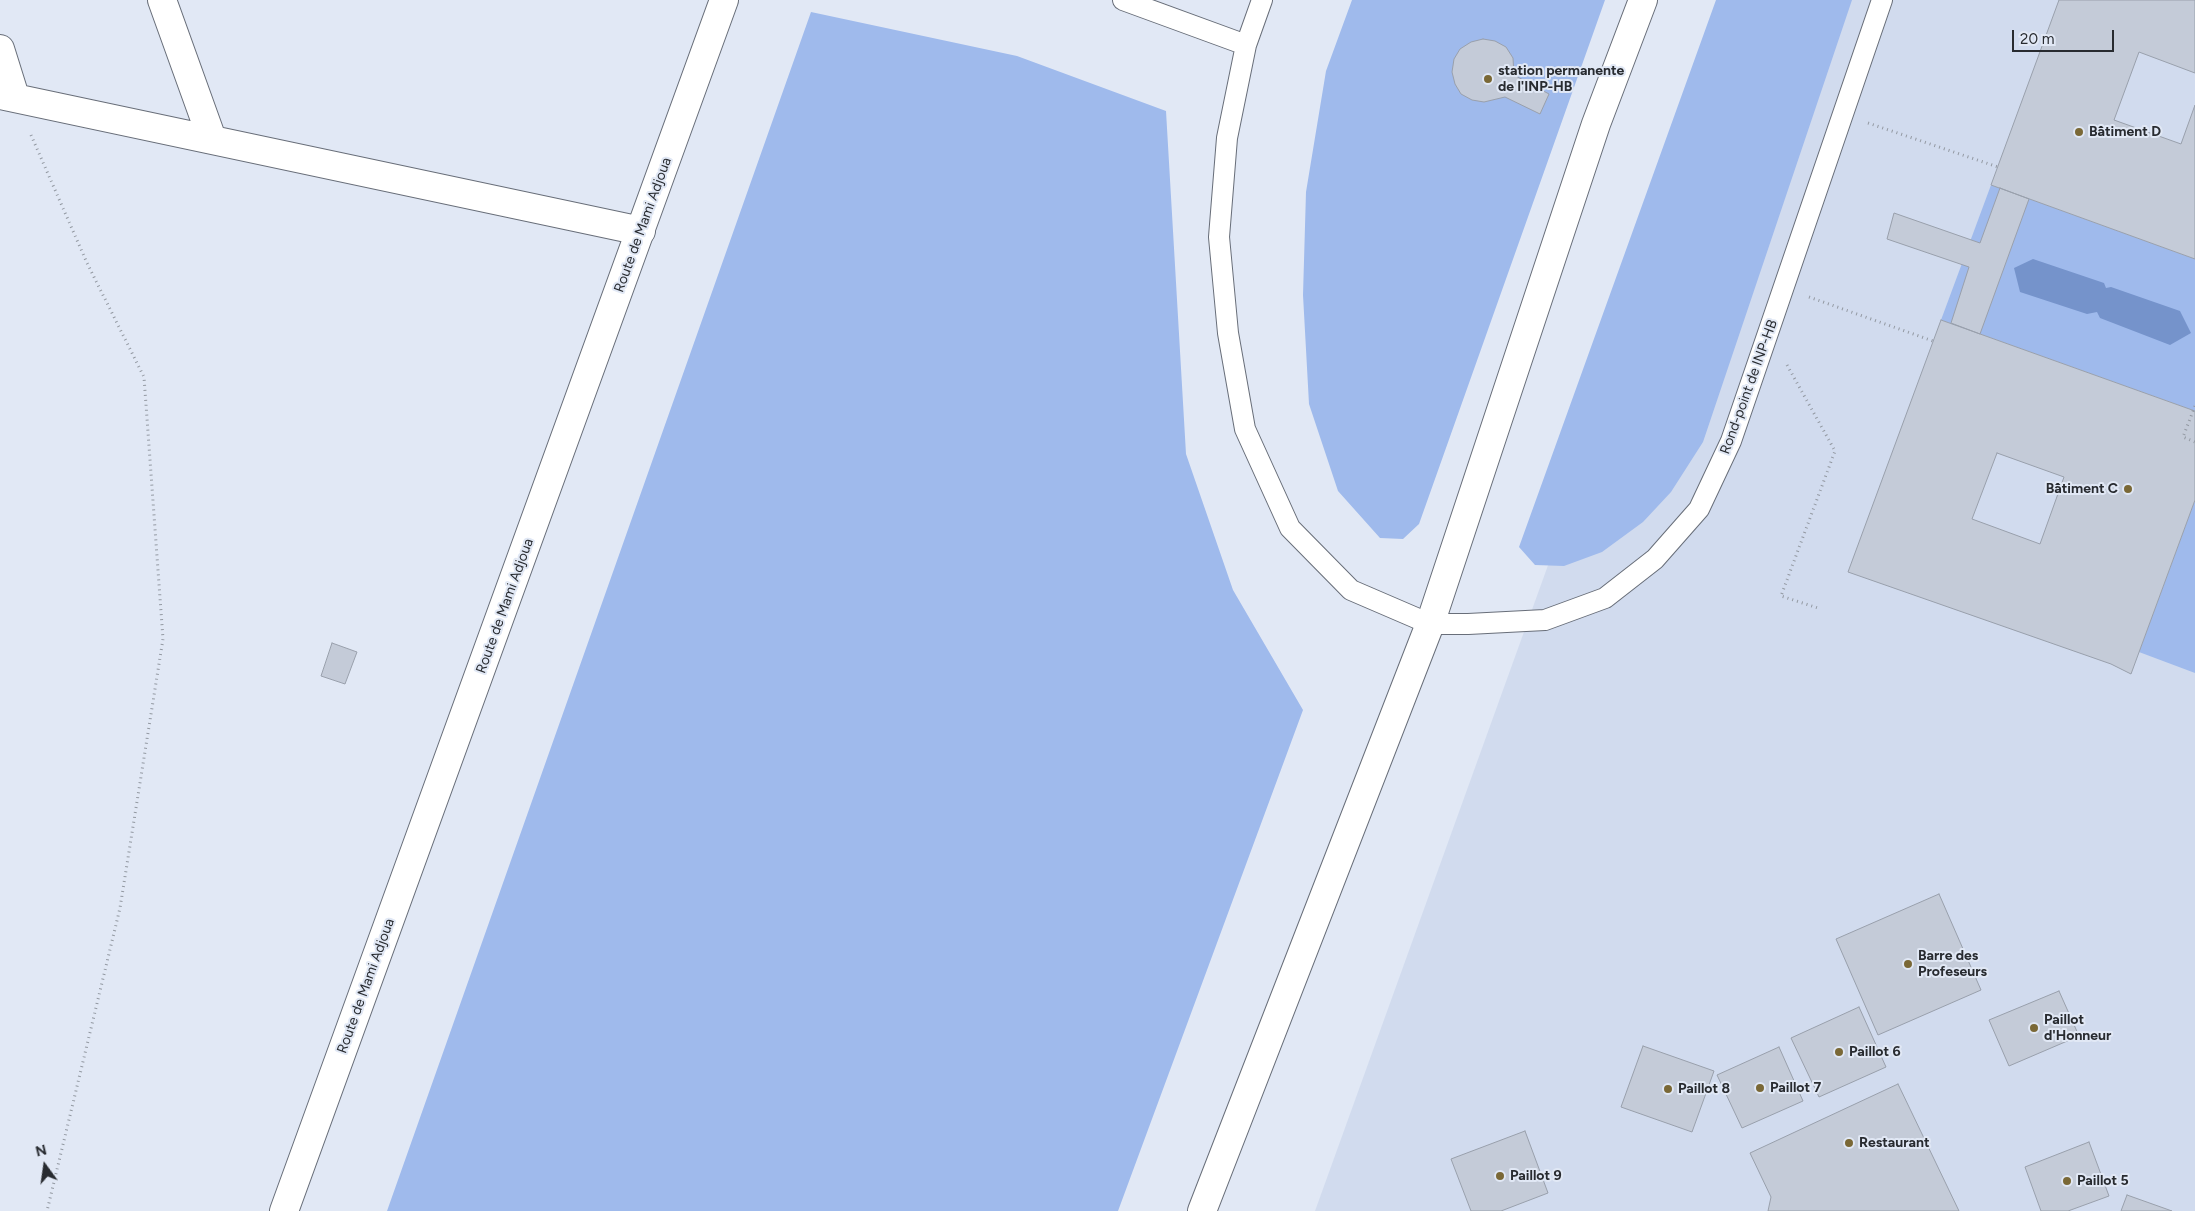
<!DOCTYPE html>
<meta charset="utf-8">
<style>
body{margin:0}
#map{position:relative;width:2195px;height:1211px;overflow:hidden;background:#e1e8f5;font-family:Figtree,sans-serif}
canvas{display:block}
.north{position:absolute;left:20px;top:1141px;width:50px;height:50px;-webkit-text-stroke:4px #e1e8f5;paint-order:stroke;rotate:346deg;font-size:14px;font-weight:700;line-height:20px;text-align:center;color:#282b30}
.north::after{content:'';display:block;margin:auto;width:18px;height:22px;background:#282b30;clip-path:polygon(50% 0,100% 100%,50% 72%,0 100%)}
.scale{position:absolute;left:2012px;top:30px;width:102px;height:22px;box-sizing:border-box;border:2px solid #282b30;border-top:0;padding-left:6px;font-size:15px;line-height:18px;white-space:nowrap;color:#282b30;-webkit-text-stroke:4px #e1e8f5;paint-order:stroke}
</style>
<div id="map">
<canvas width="2195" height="1211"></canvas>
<div class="north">N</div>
<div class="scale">20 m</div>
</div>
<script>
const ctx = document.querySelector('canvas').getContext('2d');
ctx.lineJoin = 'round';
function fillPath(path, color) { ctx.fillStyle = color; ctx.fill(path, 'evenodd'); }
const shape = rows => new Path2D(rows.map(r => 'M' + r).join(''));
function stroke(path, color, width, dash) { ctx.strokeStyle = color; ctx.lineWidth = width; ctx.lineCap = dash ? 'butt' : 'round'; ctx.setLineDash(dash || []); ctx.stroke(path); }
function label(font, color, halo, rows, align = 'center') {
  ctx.font = font + ' Figtree,sans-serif'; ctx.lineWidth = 4; ctx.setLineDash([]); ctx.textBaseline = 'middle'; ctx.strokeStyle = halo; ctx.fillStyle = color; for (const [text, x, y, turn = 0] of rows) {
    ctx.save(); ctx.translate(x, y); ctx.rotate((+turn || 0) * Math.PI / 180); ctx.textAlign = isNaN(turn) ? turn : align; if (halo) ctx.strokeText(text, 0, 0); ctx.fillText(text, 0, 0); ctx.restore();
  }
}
const built = shape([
 [1752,0,2195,0,2195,1211,1315,1211]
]);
const green = shape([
 [1352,0,1605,0,1419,524,1403,539,1380,538,1338,491,1309,404,1303,295,1306,192,1326,71],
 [1716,0,1852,0,1703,442,1671,492,1643,522,1602,552,1564,566,1535,565,1519,547],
 [811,12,1017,56,1166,111,1186,454,1233,590,1303,710,1118,1211,387,1211],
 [1991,185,2195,259,2195,411,1941,320],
 [2195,500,2195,673,2139,652]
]);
const water = shape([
 [2033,259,2104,283,2106,288,2111,287,2180,311,2191,333,2170,345,2100,318,2097,312,2087,314,2020,292,2014,268]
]);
const building = shape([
 [2059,0,2195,0,2195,73,2139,52,2114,120,2181,144,2195,105,2195,259,1991,185,2059,0],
 [1483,39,1495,41,1506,47,1513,58,1514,75,1549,94,1540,114,1505,97,1484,102,1472,100,1461,94,1455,84,1452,72,1454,59,1460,49,1471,42,1483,39],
 [2000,188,2029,199,1980,334,1951,323,1969,267,1887,239,1894,213,1980,243,2000,188],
 [1941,320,2195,411,2195,500,2131,674,2111,664,1848,572,1941,320],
 [1997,453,2064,477,2040,544,1972,519,1997,453],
 [332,643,357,652,345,684,321,676,332,643],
 [1939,894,1981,990,1878,1035,1836,939,1939,894],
 [2059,991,2079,1036,2009,1066,1989,1020,2059,991],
 [1859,1007,1886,1067,1819,1097,1791,1038,1859,1007],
 [1643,1046,1714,1071,1692,1132,1621,1107,1643,1046],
 [1779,1047,1803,1101,1742,1128,1717,1075,1779,1047],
 [1898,1084,1959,1211,1768,1211,1771,1197,1750,1153,1898,1084],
 [1525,1131,1548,1193,1501,1211,1471,1211,1451,1159,1525,1131],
 [2089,1142,2109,1196,2068,1211,2041,1211,2025,1167,2089,1142],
 [2127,1195,2172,1211,2121,1211,2127,1195]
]);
const path = shape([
 [1868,123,1998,167],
 [31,135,87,263,144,377,163,639,120,908,47,1211],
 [1809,297,1933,341],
 [1787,365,1835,451,1781,596,1818,608],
 [2195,406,2183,437,2195,442]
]);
const lane = shape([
 [1123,0,1246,45],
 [1262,0,1246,45,1227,138,1219,237,1228,333,1245,429,1290,528,1351,590,1430,624,1468,624,1545,620,1605,598,1655,559,1699,509,1731,441,1882,0]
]);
const street = shape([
 [162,0,212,139],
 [0,49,15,97],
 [0,95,641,231]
]);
const secondary = shape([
 [284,1211,724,0],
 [1202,1211,1430,624,1596,124,1643,0]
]);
const markers = [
 [1488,79,5,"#7a6836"],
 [2079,132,5,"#7a6836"],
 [2128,489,5,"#7a6836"],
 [1908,964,5,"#7a6836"],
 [2034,1028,5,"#7a6836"],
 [1839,1052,5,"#7a6836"],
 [1760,1088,5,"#7a6836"],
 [1668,1089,5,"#7a6836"],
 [1849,1143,5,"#7a6836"],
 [1500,1176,5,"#7a6836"],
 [2067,1181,5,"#7a6836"]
];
const poiNames = [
 ["station permanente",1498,71],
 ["de l'INP-HB",1498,87],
 ["Bâtiment D",2089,132],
 ["Bâtiment C",2118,489,"right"],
 ["Barre des",1918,956],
 ["Profeseurs",1918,972],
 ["Paillot",2044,1020],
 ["d'Honneur",2044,1036],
 ["Paillot 6",1849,1052],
 ["Paillot 7",1770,1088],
 ["Paillot 8",1678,1089],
 ["Restaurant",1859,1143],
 ["Paillot 9",1510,1176],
 ["Paillot 5",2077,1181]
];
const streetNames = [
 ["Route de Mami Adjoua",643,225,-70],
 ["Rond-point de INP-HB",1749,387,-70],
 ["Route de Mami Adjoua",505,606,-70],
 ["Route de Mami Adjoua",366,986,-70]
];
fillPath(built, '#d1dbee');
fillPath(green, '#9fbaec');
fillPath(water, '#7593cb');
fillPath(building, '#c4cbd8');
stroke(building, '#99a0ac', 1);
stroke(lane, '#686e79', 22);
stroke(street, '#686e79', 30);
stroke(secondary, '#686e79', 30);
stroke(path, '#9399a2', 3, [1, 4]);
stroke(lane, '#fff', 20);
stroke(street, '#fff', 28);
stroke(secondary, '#fff', 28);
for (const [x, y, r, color] of markers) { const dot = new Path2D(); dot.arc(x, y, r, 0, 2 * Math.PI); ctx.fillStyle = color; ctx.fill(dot); stroke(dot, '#e1e8f5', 2); }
label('bold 14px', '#282b30', '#e1e8f5', poiNames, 'left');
label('14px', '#282b30', '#e1e8f5', streetNames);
</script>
